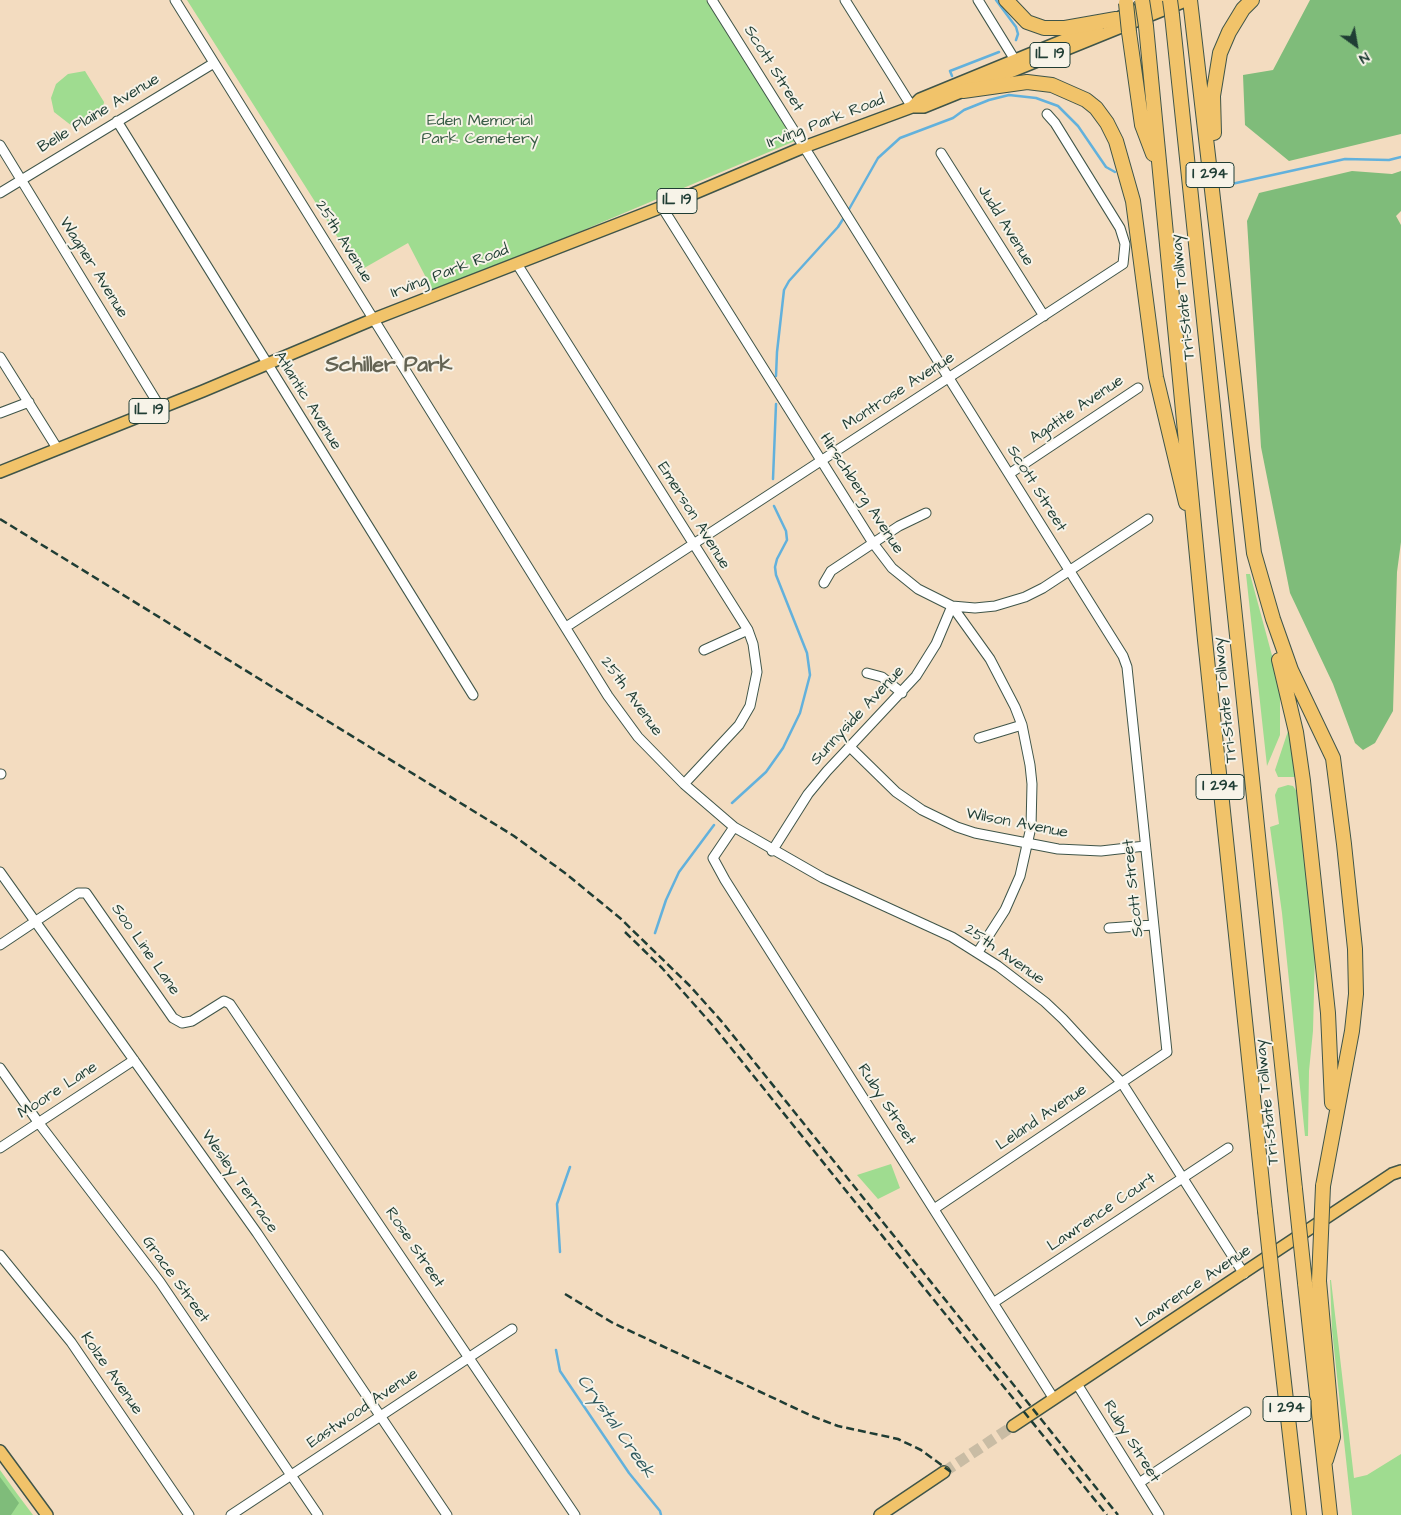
<!DOCTYPE html>
<style>
body{margin:0}
#map{position:relative;width:1401px;height:1515px;overflow:hidden;background:#f3dcc0;font-family:"Architects Daughter",sans-serif}
canvas{display:block}
.north{position:absolute;left:1331px;top:20px;width:50px;height:50px;-webkit-text-stroke:4px #f7f3e8;paint-order:stroke;rotate:148deg;font-size:14px;font-weight:700;line-height:20px;text-align:center;color:#1f3d34}
.north::after{content:'';display:block;margin:auto;width:18px;height:22px;background:#1f3d34;clip-path:polygon(50% 0,100% 100%,50% 72%,0 100%)}
</style>
<div id="map">
<canvas width="1401" height="1515"></canvas>
<div class="north">N</div>
</div>
<script>
const ctx = document.querySelector('canvas').getContext('2d');
ctx.lineJoin = 'round';
function fillPath(path, color) { ctx.fillStyle = color; ctx.fill(path, 'evenodd'); }
const shape = rows => new Path2D(rows.map(r => 'M' + r).join(''));
function stroke(path, color, width, dash) { ctx.strokeStyle = color; ctx.lineWidth = width; ctx.lineCap = dash ? 'butt' : 'round'; ctx.setLineDash(dash || []); ctx.stroke(path); }
function label(font, color, halo, rows, align = 'center') {
  ctx.font = font + ' "Architects Daughter",sans-serif'; ctx.lineWidth = 4; ctx.setLineDash([]); ctx.textBaseline = 'middle'; ctx.strokeStyle = halo; ctx.fillStyle = color; for (const [text, x, y, turn = 0] of rows) {
    ctx.save(); ctx.translate(x, y); ctx.rotate((+turn || 0) * Math.PI / 180); ctx.textAlign = isNaN(turn) ? turn : align; if (halo) ctx.strokeText(text, 0, 0); ctx.fillText(text, 0, 0); ctx.restore();
  }
}
const green = shape([
 [187,0,706,0,795,141,434,293,408,243,359,271],
 [85,71,104,102,103,108,72,126,54,112,51,98,56,84,68,74],
 [1246,574,1250,574,1277,674,1280,696,1280,735,1267,766],
 [1289,728,1296,777,1278,777,1275,770],
 [1288,785,1293,786,1297,792,1299,805,1315,952,1313,1031,1309,1071,1308,1136,1305,1136,1282,913,1270,827,1279,824,1275,795,1278,788],
 [891,1164,900,1188,878,1199,857,1175],
 [1330,1280,1331,1280,1354,1478,1367,1475,1401,1454,1401,1515,1352,1515,1332,1330],
 [0,1470,18,1495,33,1515,0,1515]
]);
const forest = shape([
 [1310,0,1401,0,1401,134,1289,161,1245,125,1243,75,1273,70],
 [1352,171,1392,174,1401,171,1401,211,1396,216,1401,225,1401,542,1397,572,1393,711,1375,743,1363,750,1355,743,1333,684,1290,593,1261,447,1247,221,1259,193],
 [0,1477,19,1503,11,1515,0,1515]
]);
const stream = shape([
 [996,0,1016,27,1018,34,1016,40],
 [952,76,950,71,999,52],
 [1227,185,1345,159,1389,160,1401,157],
 [848,211,878,158,900,138,953,118,964,110,989,100,1009,95,1036,98,1058,106,1078,126,1106,167,1115,172],
 [776,376,777,352,784,290,789,281,838,227,845,216],
 [773,479,776,404],
 [732,803,766,772,783,748,800,713,810,675,807,653,776,575,775,567,777,559,787,540,786,531,774,506],
 [655,933,666,900,679,872,714,825],
 [560,1252,557,1204,570,1167],
 [556,1350,560,1371,629,1473,660,1511,661,1515]
]);
const majorTunnel = shape([
 [944,1472,1013,1426]
]);
const minor = shape([
 [175,0,608,696,638,737,684,784,734,827,823,878,952,937,998,966,1045,1002,1063,1019,1122,1083,1244,1274],
 [712,0,1123,656,1127,667,1167,1052,934,1209],
 [845,0,912,107],
 [978,0,1015,60],
 [117,121,473,695],
 [0,145,160,407],
 [941,153,1044,316],
 [0,193,214,63],
 [662,207,873,543,892,568,918,589,952,606,990,659,1015,707,1022,725,1030,765,1032,784,1031,827,1020,876,1005,910,978,952],
 [517,264,748,630,753,644,757,672,750,706,739,725,684,784],
 [0,357,57,448],
 [0,413,29,402],
 [1009,474,1138,388],
 [824,583,831,571,899,526,926,513],
 [566,627,1123,264,1125,244,1120,228,1055,123,1047,114],
 [704,650,748,630],
 [867,673,882,677,902,693],
 [979,738,1022,725],
 [850,747,896,792,922,810,957,827,975,833,1058,849,1101,851,1145,846],
 [0,774,1,774],
 [734,827,713,858,725,880,1054,1399],
 [772,851,808,794,827,771,916,676,936,644,952,606,975,608,995,606,1025,597,1043,588,1148,519],
 [0,872,257,1233,447,1515],
 [1109,928,1153,925],
 [0,945,78,893,86,893,173,1018,182,1023,192,1021,224,1001,230,1004,575,1515],
 [0,1068,38,1122,160,1282,318,1515],
 [0,1148,134,1060],
 [0,1255,71,1342,189,1515],
 [993,1303,1228,1148],
 [1077,1384,1159,1515],
 [1139,1483,1246,1412],
 [231,1515,512,1329]
]);
const major = shape([
 [1120,17,1163,0],
 [912,107,920,99,1098,26],
 [0,472,203,391,374,319,662,207,804,147,912,107,924,107,1188,0],
 [1013,1426,1392,1174,1401,1171],
 [0,1451,47,1515],
 [880,1515,944,1472]
]);
const highway = shape([
 [1006,0,1027,22,1044,28,1065,28,1116,19],
 [1190,0,1254,553,1273,619,1291,670,1333,758,1344,844,1355,949,1356,994,1352,1031,1323,1186],
 [1172,15,1295,1189],
 [1146,26,1205,640,1265,1211],
 [1129,32,1142,125,1153,154],
 [963,91,1027,82,1052,85,1086,100,1096,108,1107,123,1116,141,1133,201,1156,377,1186,503],
 [1214,133,1213,96,1220,53,1229,32,1243,9,1252,0],
 [1279,660,1296,732,1303,781,1328,1013,1332,1103],
 [1319,1281,1333,1437,1326,1460],
 [1305,1283,1330,1515],
 [1275,1303,1299,1515]
]);
const rail = shape([
 [0,519,514,836,565,873,620,918,690,986,723,1023,1118,1515],
 [625,932,662,968,715,1028,1107,1515],
 [565,1294,613,1323,814,1417,838,1426,898,1439,921,1450,951,1472]
]);
const highwayBridge = shape([
 [1142,0,1146,26],
 [1170,0,1172,15],
 [1126,3,1129,32],
 [1295,1189,1305,1283],
 [1265,1211,1275,1303],
 [1319,1281,1323,1186]
]);
const shields = [
 [1050,55,40],
 [1210,175,48],
 [677,201,40],
 [149,411,40],
 [1220,787,48],
 [1287,1409,48]
];
const shieldNames = [
 ["IL 19",1050,55],
 ["I 294",1210,175],
 ["IL 19",677,201],
 ["IL 19",149,411],
 ["I 294",1220,787],
 ["I 294",1287,1409]
];
const streetNames = [
 ["Scott Street",773,69,58],
 ["Belle Plaine Avenue",99,114,-31],
 ["Irving Park Road",826,122,-21],
 ["Judd Avenue",1005,226,58],
 ["25th Avenue",343,242,58],
 ["Wagner Avenue",93,268,58],
 ["Irving Park Road",450,272,-21],
 ["Tri-State Tollway",1184,297,-96],
 ["Montrose Avenue",899,392,-33],
 ["Atlantic Avenue",307,401,58],
 ["Agatite Avenue",1077,410,-34],
 ["Scott Street",1036,489,58],
 ["Hirschberg Avenue",861,494,57],
 ["Emerson Avenue",693,516,58],
 ["25th Avenue",631,697,54],
 ["Tri-State Tollway",1226,700,-96],
 ["Sunnyside Avenue",858,716,-47],
 ["Wilson Avenue",1017,824,11],
 ["Scott Street",1134,888,-96],
 ["Soo Line Lane",145,950,55],
 ["25th Avenue",1004,955,35],
 ["Moore Lane",58,1091,-33],
 ["Tri-State Tollway",1268,1102,-96],
 ["Ruby Street",886,1105,57],
 ["Leland Avenue",1042,1118,-34],
 ["Wesley Terrace",239,1182,55],
 ["Lawrence Court",1102,1213,-34],
 ["Rose Street",414,1248,56],
 ["Grace Street",175,1280,54],
 ["Lawrence Avenue",1194,1287,-34],
 ["Kolze Avenue",111,1374,55],
 ["Eastwood Avenue",363,1409,-34],
 ["Ruby Street",1131,1442,58]
];
const parkNames = [
 ["Eden Memorial",480,122],
 ["Park Cemetery",480,140]
];
const waterNames = [
 ["Crystal Creek",615,1427,55]
];
const districtNames = [
 ["Schiller Park",389,367]
];
fillPath(green, '#9fdc90');
fillPath(forest, '#7fbc7a');
stroke(stream, '#62b1dc', 2.5);
stroke(majorTunnel, '#c9bca4', 11, [11, 5.5]);
stroke(minor, '#3f5549', 11);
stroke(major, '#3f5549', 14);
stroke(highway, '#3f5549', 16);
stroke(minor, '#fff', 9);
stroke(major, '#f1c36a', 11);
stroke(highway, '#f1c36a', 14);
stroke(rail, '#1f3d34', 2.5, [8, 4]);
stroke(highwayBridge, '#3f5549', 16, []);
stroke(highwayBridge, '#f1c36a', 14);
for (const [x, y, w] of shields) { const box = new Path2D(); box.roundRect(x - w / 2, y - 12.5, w, 25, 4); ctx.fillStyle = '#f7f3e8'; ctx.fill(box); stroke(box, '#1f3d34', 1); }
label('bold 15px', '#1f3d34', null, shieldNames);
label('16px', '#1f3d34', '#f7f3e8', streetNames);
label('16px', '#395d46', '#f7f3e8', parkNames);
label('italic 18px', '#305a5e', '#f7f3e8', waterNames);
label('bold 21px', '#636353', '#f7f3e8', districtNames);
</script>
